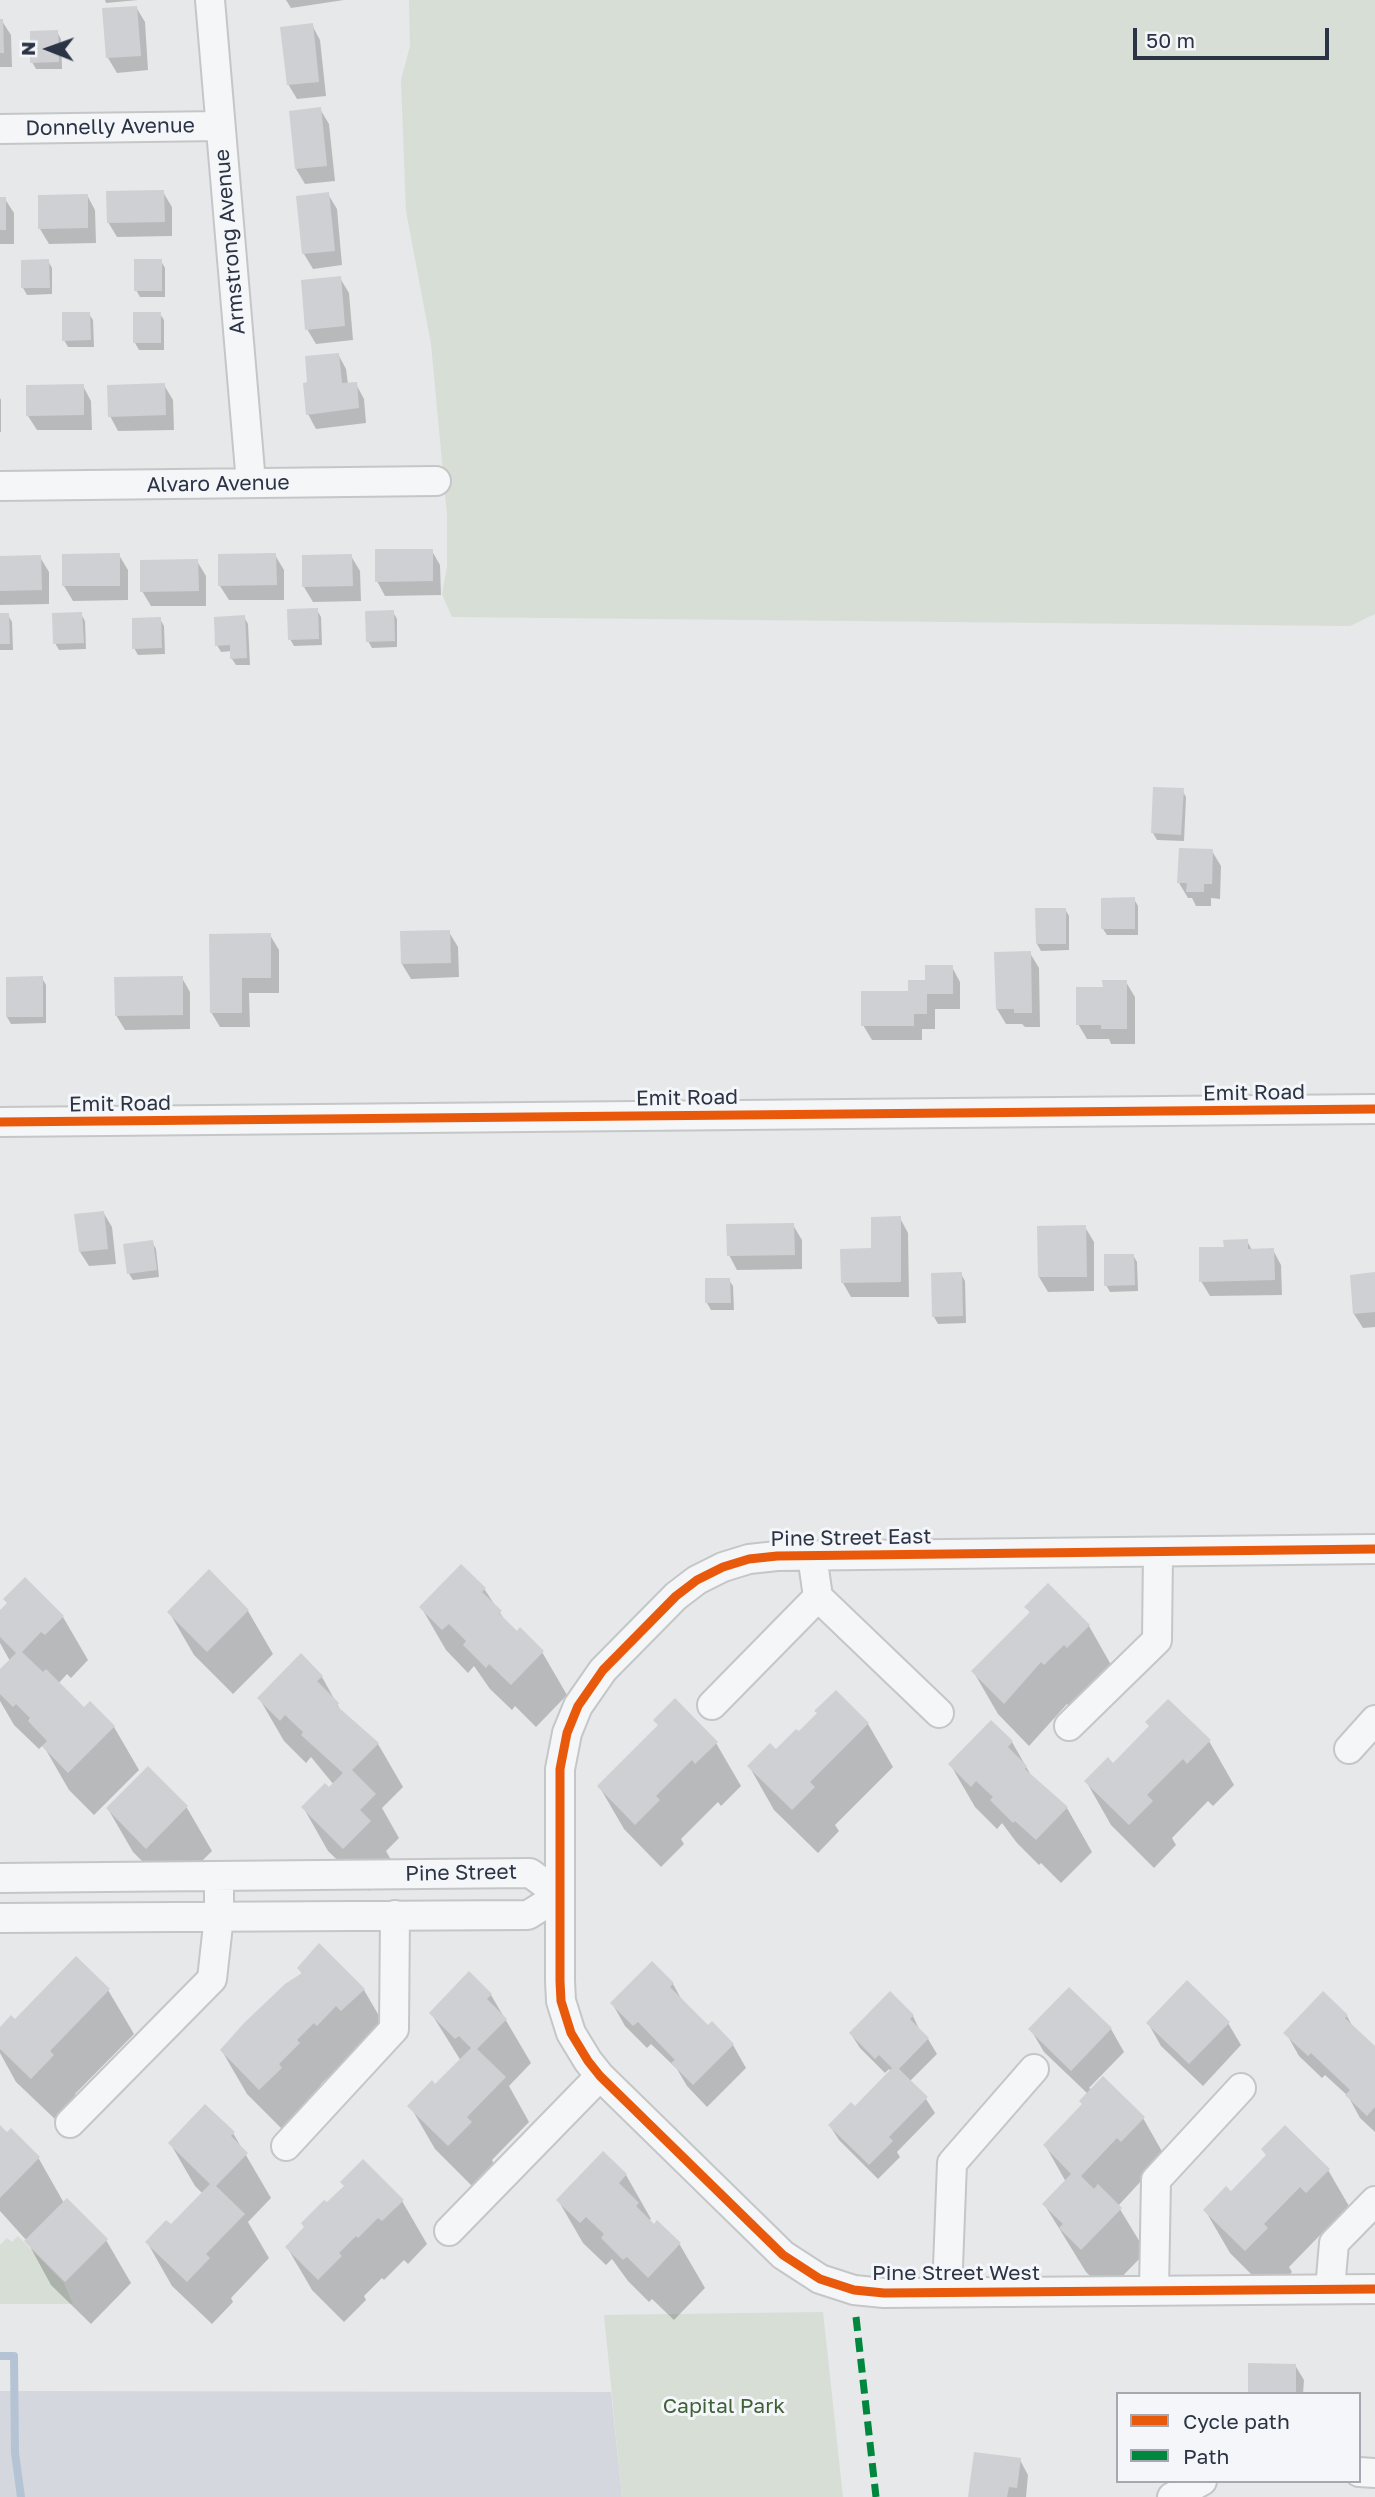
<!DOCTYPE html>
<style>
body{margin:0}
#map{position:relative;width:1375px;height:2497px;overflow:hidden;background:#e6e8ea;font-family:"Golos Text",sans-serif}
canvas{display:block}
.legend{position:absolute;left:1116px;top:2392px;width:245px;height:91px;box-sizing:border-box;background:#f4f6f9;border:2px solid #a4a8b1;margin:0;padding:9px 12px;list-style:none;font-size:21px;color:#2b3445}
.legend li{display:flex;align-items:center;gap:14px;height:35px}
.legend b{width:35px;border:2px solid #a4a8b1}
.north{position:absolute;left:14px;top:14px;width:70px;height:70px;-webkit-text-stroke:5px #f4f6f9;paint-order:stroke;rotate:271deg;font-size:19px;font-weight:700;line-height:28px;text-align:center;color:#2b3445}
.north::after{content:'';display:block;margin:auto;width:24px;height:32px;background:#2b3445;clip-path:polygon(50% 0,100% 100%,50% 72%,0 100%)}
.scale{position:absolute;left:1133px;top:28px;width:196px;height:32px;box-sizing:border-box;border:4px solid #2b3445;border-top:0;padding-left:9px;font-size:21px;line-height:24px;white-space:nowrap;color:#2b3445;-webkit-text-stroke:5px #f4f6f9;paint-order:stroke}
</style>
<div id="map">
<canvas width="1375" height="2497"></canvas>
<ul class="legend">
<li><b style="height:9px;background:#e8590c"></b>Cycle path</li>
<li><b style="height:9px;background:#00873e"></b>Path</li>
</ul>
<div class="north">N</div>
<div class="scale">50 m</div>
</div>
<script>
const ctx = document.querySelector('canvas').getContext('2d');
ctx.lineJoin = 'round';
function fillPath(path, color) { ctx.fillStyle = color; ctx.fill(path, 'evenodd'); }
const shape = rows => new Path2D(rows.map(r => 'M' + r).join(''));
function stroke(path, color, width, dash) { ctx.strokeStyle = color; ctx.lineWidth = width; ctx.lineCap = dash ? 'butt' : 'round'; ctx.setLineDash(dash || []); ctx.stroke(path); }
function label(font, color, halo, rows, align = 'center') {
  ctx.font = font + ' "Golos Text",sans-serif'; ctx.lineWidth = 6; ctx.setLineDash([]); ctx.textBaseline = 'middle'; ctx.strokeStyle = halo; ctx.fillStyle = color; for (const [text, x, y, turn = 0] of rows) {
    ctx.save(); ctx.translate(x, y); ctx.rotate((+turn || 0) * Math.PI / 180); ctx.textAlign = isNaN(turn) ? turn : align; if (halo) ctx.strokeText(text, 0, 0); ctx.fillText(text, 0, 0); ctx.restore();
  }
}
const built = shape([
 [0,2391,611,2392,622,2497,0,2497]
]);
const green = shape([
 [409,0,1375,0,1375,614,1350,626,452,617,442,594,447,567,447,515,431,344,406,211,401,80,410,46],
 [18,2236,64,2283,73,2304,0,2304,0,2245,7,2238,12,2242],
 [823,2312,843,2497,622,2497,604,2315]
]);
const shadow = shape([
 [105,0,138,0,106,3],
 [286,0,344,0,291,8],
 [136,7,145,22,148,70,117,73,108,58],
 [0,21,2,21,11,35,12,67,0,67],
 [312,25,320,40,326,96,297,99,288,84],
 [57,32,61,39,62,69,36,69,32,62],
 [320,109,329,124,335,181,305,184,296,169],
 [163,192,172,207,172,236,117,237,108,222],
 [328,194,337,209,342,265,313,269,304,254,298,198],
 [87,195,95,210,96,243,49,244,40,229],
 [0,199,5,199,14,213,14,244,0,244],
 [48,261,52,268,52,294,27,295,23,288],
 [161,261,165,268,165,297,140,297,136,290],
 [340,278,349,293,353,340,316,344,307,329],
 [89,314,93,320,94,347,68,347,64,340],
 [135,314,160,314,164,320,164,350,139,350,135,343],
 [338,354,346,369,348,384,356,384,364,399,366,423,316,429,308,414],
 [164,385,173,400,174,430,118,431,110,416],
 [83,386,91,401,92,430,37,430,28,416],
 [0,398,1,400,1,432,0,432],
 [432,551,440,565,441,595,385,596,377,581],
 [119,555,128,570,128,600,73,601,64,586],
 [275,555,284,570,284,600,229,600,220,586],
 [351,556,360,571,361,601,313,602,304,587,303,557],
 [40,557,49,572,49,604,0,605,0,558],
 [197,561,206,576,206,606,151,606,142,591],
 [317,610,321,617,322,645,294,646,290,639],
 [393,612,397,619,397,647,372,648,368,641],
 [81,614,85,621,86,649,59,650,55,643],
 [0,615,8,615,12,622,13,650,0,650],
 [244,617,248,624,250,665,236,665,232,659,232,651,221,652,217,645],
 [160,619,164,626,165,654,138,655,134,648],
 [1182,790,1186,797,1184,841,1157,840,1153,833],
 [1212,851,1221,866,1220,899,1211,898,1211,906,1196,906,1192,898,1188,898,1179,883],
 [1134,899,1138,906,1138,935,1107,935,1103,929],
 [1065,909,1069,916,1069,950,1041,951,1037,944],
 [449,932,458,947,459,977,411,979,402,964],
 [270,935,279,950,279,993,249,993,250,1027,220,1027,211,1012],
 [1030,953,1039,968,1040,1027,1025,1027,1022,1024,1006,1024,997,1009],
 [952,967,960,982,960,1009,935,1009,935,1029,922,1029,922,1040,872,1040,863,1025],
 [42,978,46,985,46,1023,11,1024,7,1017],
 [182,978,190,992,190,1029,125,1030,116,1015],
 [1126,982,1135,997,1135,1044,1111,1044,1109,1039,1087,1039,1078,1024,1104,989],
 [103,1212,112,1227,116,1264,89,1266,80,1252],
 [900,1218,908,1233,909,1297,851,1297,843,1283],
 [793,1225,802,1240,802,1269,737,1270,729,1255],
 [1085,1227,1094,1242,1094,1291,1048,1292,1039,1277],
 [1247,1241,1252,1250,1273,1250,1281,1265,1282,1295,1210,1296,1201,1281,1225,1248],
 [152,1242,156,1249,159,1277,133,1280,129,1274],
 [1133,1255,1137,1262,1138,1291,1110,1292,1106,1285],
 [961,1274,965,1281,966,1323,938,1324,934,1317],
 [1375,1274,1375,1327,1363,1328,1354,1314],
 [729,1280,733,1286,734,1310,711,1310,707,1303],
 [461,1566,485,1590,508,1625,542,1652,567,1695,536,1727,515,1706,512,1710,490,1689,474,1666,468,1673,446,1650,421,1607],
 [1048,1585,1089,1626,1114,1670,1069,1707,1067,1704,1029,1746,998,1714,973,1671,1030,1613,1027,1607],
 [248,1611,273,1654,233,1694,194,1655,169,1612],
 [0,1612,63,1617,88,1660,71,1678,67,1674,58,1684,84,1710,114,1727,139,1770,94,1815,69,1790,46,1750,42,1746,39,1749,14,1725,0,1701,0,1671,10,1661,0,1643],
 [322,1677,342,1713,378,1744,403,1787,382,1808,399,1838,386,1851,394,1865,369,1891,328,1851,303,1807,334,1785,311,1757,306,1763,284,1741,259,1698],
 [868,1724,893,1767,835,1825,839,1831,818,1853,774,1810,749,1766,776,1751,799,1734],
 [1209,1741,1234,1785,1213,1806,1208,1801,1172,1838,1176,1845,1154,1868,1111,1825,1086,1781,1113,1765],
 [1012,1742,1032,1777,1067,1808,1092,1852,1061,1883,1041,1863,1039,1865,1017,1843,1002,1823,997,1829,975,1807,950,1764],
 [716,1743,741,1786,721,1806,718,1802,681,1839,684,1844,661,1867,624,1829,599,1786],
 [148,1769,187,1808,212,1851,172,1891,133,1852,108,1809],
 [319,1946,364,1990,389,2033,342,2068,340,2066,321,2084,323,2088,285,2132,247,2094,222,2051,302,1974,299,1968],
 [469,1974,491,1995,531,2063,509,2086,529,2122,492,2160,495,2166,474,2188,435,2149,410,2106,435,2087,461,2061,431,2013],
 [673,1984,684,2004,708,2027,712,2024,733,2045,746,2068,707,2107,687,2086,677,2069,651,2044,647,2048,625,2026,612,2003],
 [108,1990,134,2034,75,2094,78,2099,57,2121,16,2082,0,2053,0,2029,15,2022],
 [913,2016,920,2031,928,2039,937,2054,909,2082,926,2099,935,2113,897,2152,900,2157,878,2179,839,2140,830,2126,855,2109,891,2072,889,2069,885,2073,860,2048,851,2034],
 [1347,2016,1354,2029,1375,2049,1375,2132,1360,2118,1348,2096,1325,2075,1322,2078,1299,2056,1286,2033],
 [1148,2023,1228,2023,1241,2045,1203,2086,1161,2046],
 [1111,2029,1124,2052,1089,2088,1143,2118,1168,2162,1142,2180,1118,2206,1146,2252,1107,2292,1086,2272,1044,2204,1066,2182,1045,2145,1083,2105,1088,2094,1044,2052,1031,2030],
 [0,2127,7,2134,11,2130,39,2159,64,2203,106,2240,131,2283,91,2324,51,2285,27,2241,0,2211],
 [233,2133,271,2198,248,2222,269,2258,231,2298,233,2302,212,2324,172,2286,147,2242,171,2227,203,2194,195,2186,170,2143],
 [1328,2170,1353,2213,1332,2235,1326,2229,1289,2267,1292,2272,1271,2294,1230,2253,1205,2210,1231,2193],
 [626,2175,651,2219,648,2221,654,2226,657,2223,680,2245,705,2288,674,2320,652,2299,649,2302,628,2281,612,2259,606,2265,583,2243,558,2200],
 [345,2187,402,2201,427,2244,408,2264,404,2260,384,2280,382,2278,364,2296,366,2300,344,2322,312,2290,287,2247],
 [1295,2365,1304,2380,1303,2394,1249,2394],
 [1020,2460,1028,2475,1026,2497,970,2497]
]);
const stream = shape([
 [0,2356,14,2356,15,2453,21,2497]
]);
const building = shape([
 [137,6,141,56,106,58,102,8],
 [0,19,3,19,4,53,0,53],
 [313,23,319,82,287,85,280,27],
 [58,30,59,62,30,63,30,31],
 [321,107,327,166,295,169,289,111],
 [164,190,165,222,107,223,106,191],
 [329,192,335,251,302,254,296,196],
 [88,194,88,228,38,229,38,195],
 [0,197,6,197,6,230,0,230],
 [49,259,50,288,21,288,21,260],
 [134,259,162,259,162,291,134,291],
 [341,276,345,326,305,330,301,280],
 [62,312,90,312,91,340,62,341],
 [133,312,161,312,161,343,133,343],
 [339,353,342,383,357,382,359,408,306,415,303,383,307,382,305,356],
 [165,383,166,415,108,417,107,385],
 [84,384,84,415,26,416,26,385],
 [375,549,433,549,433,581,375,582],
 [120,553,120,586,62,586,62,554],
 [276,553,277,585,218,586,218,554],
 [352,554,353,586,302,587,302,555],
 [41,555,42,590,0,591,0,556],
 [198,559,199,591,140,592,140,560],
 [318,608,319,639,288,640,287,609],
 [394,610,395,641,366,642,365,611],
 [82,612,84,643,53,644,52,613],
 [0,613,9,613,10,644,0,644],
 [245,615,247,658,230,659,230,645,215,646,214,617],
 [161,617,162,648,132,649,132,618],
 [1153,787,1184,788,1181,835,1151,833],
 [1179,848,1213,849,1212,884,1204,884,1204,892,1186,892,1187,883,1177,883],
 [1135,897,1135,929,1101,929,1101,898],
 [1035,908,1066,908,1066,944,1036,944],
 [450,930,451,963,401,964,400,931],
 [271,933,271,978,242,978,242,1013,210,1013,209,934],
 [1031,951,1032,1013,1014,1013,1014,1009,996,1009,994,952],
 [925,965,953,965,953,994,927,994,927,1014,914,1014,914,1026,861,1026,861,991,908,991,908,980,925,980],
 [43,976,43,1017,6,1017,6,977],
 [183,976,183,1015,115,1016,114,977],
 [1102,980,1127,980,1127,1029,1101,1029,1101,1025,1076,1025,1076,987,1103,987],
 [104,1211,108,1249,79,1252,74,1214],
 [901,1216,901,1282,841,1283,840,1249,871,1248,871,1217],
 [794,1223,795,1255,727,1256,726,1224],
 [1086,1225,1087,1277,1038,1277,1037,1226],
 [1248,1239,1248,1249,1274,1248,1275,1280,1199,1282,1199,1247,1224,1247,1223,1240],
 [153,1240,157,1270,127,1274,123,1244],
 [1104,1254,1134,1254,1135,1285,1104,1286],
 [962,1272,963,1316,932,1317,931,1273],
 [1375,1272,1375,1312,1353,1314,1350,1275],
 [705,1278,730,1278,731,1303,705,1303],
 [461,1564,486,1588,482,1592,502,1611,499,1613,517,1631,520,1627,544,1651,511,1685,489,1664,486,1668,463,1645,466,1641,449,1624,442,1630,419,1607],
 [209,1569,249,1610,207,1652,167,1612],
 [25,1577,64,1616,45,1635,41,1632,22,1652,43,1672,46,1669,84,1707,90,1701,115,1726,68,1773,42,1746,47,1741,28,1721,30,1718,16,1704,13,1707,0,1694,0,1669,16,1653,0,1637,0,1610,7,1603,3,1599],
 [1048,1583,1090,1625,1067,1648,1064,1645,1044,1665,1041,1662,1004,1704,971,1671,1030,1612,1024,1607],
 [301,1653,323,1676,317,1681,339,1703,337,1706,379,1743,352,1770,376,1794,360,1810,371,1821,343,1849,301,1807,325,1783,329,1787,343,1773,301,1735,303,1732,285,1715,280,1721,257,1698],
 [836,1690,869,1723,810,1782,815,1787,792,1810,747,1766,770,1743,776,1749,796,1729,799,1731,817,1713,814,1711],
 [675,1698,718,1742,695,1764,692,1760,656,1796,660,1800,635,1825,597,1786,658,1725,653,1720],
 [1168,1699,1211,1740,1187,1764,1183,1759,1147,1795,1153,1801,1129,1825,1084,1781,1108,1757,1113,1763,1149,1726,1145,1722],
 [991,1720,1013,1741,1008,1747,1027,1766,1025,1769,1068,1807,1036,1840,1015,1821,1013,1823,990,1800,993,1797,976,1781,971,1787,948,1764],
 [148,1766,188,1806,146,1849,106,1808],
 [319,1943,365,1989,341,2011,336,2006,317,2026,314,2023,297,2040,300,2043,279,2064,282,2068,259,2090,220,2050,244,2023,285,1984,302,1973,297,1968],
 [76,1956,110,1989,50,2051,54,2055,31,2079,0,2049,0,2027,11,2015,15,2019],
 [652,1961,674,1983,670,1987,708,2025,712,2021,734,2044,693,2085,671,2063,675,2060,638,2022,633,2026,610,2003],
 [469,1971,492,1994,487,1999,507,2019,477,2049,506,2077,467,2117,472,2122,448,2146,407,2106,432,2080,435,2084,471,2048,459,2036,455,2039,429,2013],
 [1187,1980,1230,2022,1189,2064,1146,2023],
 [1069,1987,1112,2028,1071,2071,1028,2029],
 [890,1991,914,2015,910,2019,929,2038,899,2069,928,2097,889,2137,893,2141,869,2165,828,2125,851,2102,855,2106,892,2068,879,2055,875,2059,849,2033],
 [1323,1991,1348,2015,1345,2018,1375,2046,1375,2107,1367,2116,1345,2095,1350,2090,1311,2053,1308,2056,1283,2033],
 [1103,2076,1145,2117,1121,2142,1117,2138,1081,2176,1094,2189,1098,2184,1122,2208,1081,2250,1059,2228,1063,2224,1042,2204,1071,2174,1043,2145,1082,2104,1079,2101],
 [205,2104,235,2132,231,2136,248,2153,216,2186,245,2214,206,2254,210,2258,187,2282,145,2242,166,2220,171,2224,210,2184,168,2143],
 [0,2125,7,2132,11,2128,40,2157,0,2198],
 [1285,2125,1330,2169,1306,2193,1300,2187,1264,2224,1268,2228,1245,2251,1203,2210,1226,2186,1231,2191,1266,2155,1261,2149],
 [603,2151,627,2174,619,2183,639,2203,636,2206,654,2224,657,2220,681,2243,648,2278,627,2257,623,2260,601,2238,604,2234,586,2217,580,2223,556,2200],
 [363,2159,404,2200,382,2221,378,2218,358,2238,356,2236,339,2253,342,2256,318,2280,285,2247,304,2227,301,2223,324,2200,327,2202,344,2186,340,2182],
 [67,2198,108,2239,65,2282,24,2241],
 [1248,2363,1296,2364,1296,2394,1248,2394],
 [974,2452,1021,2458,1017,2488,1009,2487,1007,2497,968,2497]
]);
const street = shape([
 [210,0,251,483],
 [0,129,220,126],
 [0,486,436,481],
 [0,1122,1375,1109],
 [1375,1549,777,1556,749,1559,723,1567,697,1580,676,1596,603,1670,578,1706,567,1733,560,1769,560,1981,561,2001,571,2033,588,2061,600,2076,783,2255,820,2279,854,2290,884,2293,1375,2289],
 [818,1597,939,1713],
 [712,1705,818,1597,812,1555],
 [1069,1726,1157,1640,1158,1552],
 [1349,1749,1375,1720],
 [0,1878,530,1873,560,1895],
 [0,1918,528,1915,560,1895],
 [70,2123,212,1979,219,1916,219,1876],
 [286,2146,394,2029,395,1915],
 [449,2231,600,2076],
 [1330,2289,1334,2243,1375,2201],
 [1154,2290,1156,2180,1241,2088],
 [947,2292,952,2163,1034,2069],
 [1359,2472,1375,2473],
 [1172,2497,1202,2481]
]);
const quiet = shape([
 [856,2317,876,2497]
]);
const cycleway = shape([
 [0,1122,1375,1109],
 [1375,1549,777,1556,749,1559,723,1567,697,1580,676,1596,603,1670,578,1706,567,1733,560,1769,560,1981,561,2001,571,2033,588,2061,600,2076,783,2255,820,2279,854,2290,884,2293,1375,2289]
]);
const streetNames = [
 ["Donnelly Avenue",110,127,-1],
 ["Armstrong Avenue",230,242,-95],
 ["Alvaro Avenue",218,484,-1],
 ["Emit Road",1254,1093,-1],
 ["Emit Road",687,1098,-1],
 ["Emit Road",120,1104,-1],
 ["Pine Street East",851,1538,-1],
 ["Pine Street",461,1873,-1],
 ["Pine Street West",956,2273]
];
const parkNames = [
 ["Capital Park",724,2406]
];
fillPath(built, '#d4d7dd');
fillPath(green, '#d6ded6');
fillPath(shadow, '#0003');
stroke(stream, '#b4c4d5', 8);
fillPath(building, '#ced0d3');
stroke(street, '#c4c6c8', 32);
stroke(street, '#f5f6f7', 28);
stroke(quiet, '#00873e', 7, [14, 7]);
stroke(cycleway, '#e8590c', 9);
label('21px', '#2b3445', '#f4f6f9', streetNames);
label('21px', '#3f6138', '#f4f6f9', parkNames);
</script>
